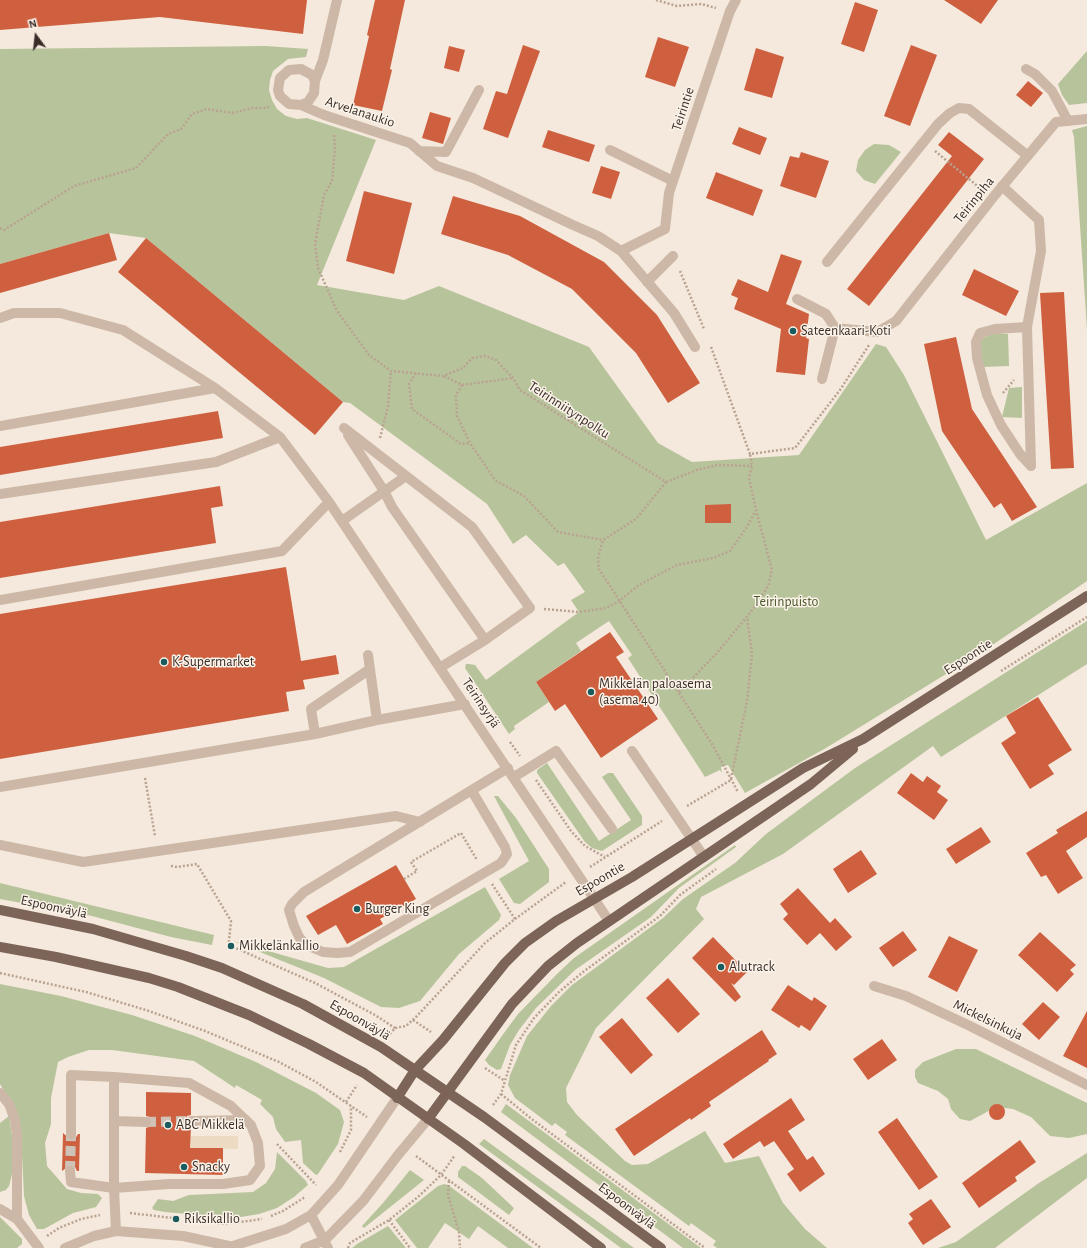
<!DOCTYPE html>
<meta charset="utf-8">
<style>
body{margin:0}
#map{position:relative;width:1087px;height:1248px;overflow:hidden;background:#f4e9dc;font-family:"Alegreya Sans",sans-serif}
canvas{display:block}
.north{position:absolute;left:16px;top:16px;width:40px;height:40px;-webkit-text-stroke:3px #fbf3e9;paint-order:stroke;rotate:345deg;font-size:11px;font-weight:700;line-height:16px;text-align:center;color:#392d28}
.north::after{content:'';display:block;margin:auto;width:14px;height:18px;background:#392d28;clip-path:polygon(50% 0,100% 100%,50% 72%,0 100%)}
</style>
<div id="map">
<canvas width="1087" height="1248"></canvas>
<div class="north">N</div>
</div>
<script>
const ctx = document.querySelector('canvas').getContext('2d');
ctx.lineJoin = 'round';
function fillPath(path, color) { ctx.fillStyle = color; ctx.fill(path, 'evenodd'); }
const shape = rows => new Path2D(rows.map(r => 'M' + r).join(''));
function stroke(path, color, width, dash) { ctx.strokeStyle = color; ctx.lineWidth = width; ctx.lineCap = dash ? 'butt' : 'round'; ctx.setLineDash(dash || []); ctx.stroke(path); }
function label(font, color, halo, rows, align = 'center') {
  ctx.font = font + ' "Alegreya Sans",sans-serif'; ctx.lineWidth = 3; ctx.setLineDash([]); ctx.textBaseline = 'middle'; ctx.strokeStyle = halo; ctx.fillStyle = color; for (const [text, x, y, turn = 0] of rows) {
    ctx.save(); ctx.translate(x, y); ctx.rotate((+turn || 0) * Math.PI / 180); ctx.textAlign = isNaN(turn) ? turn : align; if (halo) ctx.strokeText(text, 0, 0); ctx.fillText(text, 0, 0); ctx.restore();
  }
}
const green = shape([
 [266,46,308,49,306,57,288,59,273,71,270,80,269,90,272,100,277,109,286,116,297,119,307,118,376,140,317,285,404,300,439,286,589,347,658,443,692,462,799,455,876,344,886,347,904,375,986,540,1087,483,1087,581,985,650,826,748,745,793,728,765,721,767,722,773,720,770,705,777,628,658,632,655,609,621,576,643,581,651,536,682,549,702,514,726,515,729,509,734,465,668,466,664,469,664,475,665,486,680,579,612,571,600,585,592,564,563,558,566,526,535,513,544,487,504,350,403,343,402,146,238,109,233,0,264,0,49],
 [1087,51,1087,103,1069,105,1062,95,1058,84],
 [1087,126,1087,329,1074,137,1072,130],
 [874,144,889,145,901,152,875,184,864,180,856,171,858,160,865,150],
 [994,333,1008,334,1009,366,982,367,980,339],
 [1022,387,1022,418,1002,417,1009,388],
 [1087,621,1087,664,941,757,933,746,783,854,701,897,696,909,704,919,596,1028,566,1088,567,1102,577,1115,625,1161,632,1165,648,1164,705,1131,725,1163,759,1156,783,1203,805,1229,827,1248,717,1248,713,1245,716,1241,691,1223,689,1226,565,1135,567,1132,555,1123,552,1126,515,1098,508,1085,510,1075,527,1036,551,1006,572,985,663,918,683,899,735,863,766,834,855,768],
 [547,763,599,841,631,820,602,777,608,773,613,773,642,816,642,825,602,851,592,848,585,842,537,773,537,770],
 [494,796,498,796,516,818,549,869,549,882,520,904,514,903,499,879,529,861],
 [735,845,736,847,679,888,651,917,575,970,536,1008,519,1030,510,1045,501,1069,497,1070,489,1065,485,1060,504,1033,518,1014,557,974,574,958],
 [0,883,214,935,212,945,171,937,92,916,0,899],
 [485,887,501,915,499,920,459,954,420,1001,399,1008,381,1007,324,978,233,941,328,968,344,967],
 [0,984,61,996,132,1015,195,1036,256,1062,316,1093,340,1110,344,1122,338,1144,318,1174,316,1175,303,1163,301,1140,285,1142,276,1129,273,1117,260,1104,262,1100,236,1085,235,1088,194,1061,112,1050,89,1050,68,1057,58,1062,51,1098,51,1124,45,1143,47,1166,67,1189,81,1193,98,1194,102,1198,96,1207,73,1213,44,1229,37,1229,29,1215,24,1196,21,1134,16,1112,0,1084],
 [956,1049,976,1049,1087,1103,1087,1134,1069,1138,1050,1136,1031,1117,1013,1109,996,1107,970,1121,960,1119,951,1109,948,1099,938,1091,918,1083,915,1077,915,1070,923,1062],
 [506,1104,701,1248,683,1248,501,1112],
 [9,1116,12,1135,12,1174,9,1186,6,1190,0,1192,0,1123],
 [484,1139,634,1248,621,1248,479,1144],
 [277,1152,306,1181,308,1185,294,1197,277,1208,259,1214,235,1218,165,1212,154,1210,152,1208,158,1199,173,1201,189,1195,253,1192,266,1183,275,1169],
 [1087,1153,1087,1178,995,1248,938,1248,956,1242,1039,1183],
 [462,1166,465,1166,482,1178,514,1208,509,1215,458,1177,458,1172],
 [410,1170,424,1180,364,1228,362,1226,383,1203],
 [444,1184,448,1185,533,1248,508,1248,478,1226,469,1239,445,1223,428,1248,417,1248,395,1220,438,1186],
 [0,1217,22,1239,22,1244,17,1248,0,1248],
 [388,1226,406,1248,352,1248,357,1244]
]);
const plaza = shape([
 [146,1136,238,1136,238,1149,146,1147]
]);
const building = shape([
 [0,0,307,0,303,34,160,17,0,30],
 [375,0,405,0,390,69,392,70,382,111,353,105,369,36,367,35],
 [944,0,998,0,981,24],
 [855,2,878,10,864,52,841,44],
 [658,37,689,47,675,87,645,77],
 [523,45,540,51,508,138,483,129,496,91,507,94],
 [911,45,937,55,910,126,884,116],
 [449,46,465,50,459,72,444,68],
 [756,48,784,57,772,98,744,90],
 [1028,81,1043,93,1031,107,1016,95],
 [430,112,451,118,443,144,422,138],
 [739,127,767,138,760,155,732,144],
 [548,130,595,145,589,162,542,147],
 [949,132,984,159,869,306,847,289,952,156,938,145],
 [801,152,829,161,816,198,780,186,790,156,799,158],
 [601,166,620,172,611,199,592,193],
 [716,172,763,190,753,216,706,198],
 [364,191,412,203,394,274,346,261],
 [453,196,520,216,604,262,657,315,700,383,668,403,636,353,572,289,508,255,441,234],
 [109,233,117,260,0,293,0,264],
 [146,238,343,402,315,435,118,272],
 [781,254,802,261,786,304,809,314,806,338,809,339,805,375,776,372,781,329,734,309,738,298,731,295,738,279,768,292],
 [974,269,1019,291,1006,316,962,295],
 [1064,292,1074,468,1051,469,1040,293],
 [956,337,972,409,1037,507,1012,521,1001,503,994,508,942,431,924,344],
 [218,411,223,438,0,475,0,447],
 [220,486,223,506,211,508,216,543,0,578,0,522],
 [731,504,731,523,705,523,705,505],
 [286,567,301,661,336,655,339,674,303,680,305,689,286,692,289,711,0,759,0,614],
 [610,632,624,652,616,657,658,719,601,758,565,704,555,711,536,682],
 [1038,697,1072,750,1048,765,1054,774,1030,789,1001,743,1016,733,1006,716],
 [911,773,923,782,927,776,941,786,937,792,948,800,934,820,897,793],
 [1087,811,1087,837,1066,851,1083,878,1058,894,1046,875,1041,877,1026,853,1058,833,1056,830],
 [981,827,991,842,956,864,946,849],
 [861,850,877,874,848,893,833,869],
 [396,865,416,899,380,919,383,924,347,944,336,925,318,935,306,916],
 [798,888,830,923,835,918,852,937,836,951,820,933,807,945,783,919,788,914,780,904],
 [903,931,917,950,893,967,879,948],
 [1040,932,1076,965,1070,970,1074,974,1057,992,1018,955],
 [949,936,978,950,957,992,928,977],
 [713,937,747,972,734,985,731,983,741,997,735,1002,692,958],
 [668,978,700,1014,678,1033,646,998],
 [788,985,812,1001,814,997,827,1006,810,1031,801,1025,799,1028,771,1010],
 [1043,1002,1060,1017,1039,1040,1022,1024],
 [1087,1011,1087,1068,1063,1056],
 [622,1018,653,1055,631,1074,599,1037],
 [762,1030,777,1054,768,1060,769,1061,709,1102,711,1106,691,1120,690,1118,634,1156,615,1129],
 [882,1039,897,1060,868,1080,853,1059],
 [146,1092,191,1093,191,1115,187,1116,185,1121,186,1125,191,1127,190,1148,223,1148,223,1175,145,1173,146,1128,151,1126,152,1122,150,1117,146,1116],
 [791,1098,805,1120,788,1131,807,1160,813,1156,825,1174,800,1192,787,1174,794,1169,774,1141,764,1147,760,1141,733,1159,723,1144],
 '989 1112a8 8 0 1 1 16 0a8 8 0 1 1-16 0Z',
 [897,1118,938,1177,919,1190,878,1132],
 [63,1133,71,1140,75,1139,78,1134,80,1134,79,1171,77,1171,75,1167,70,1165,62,1171],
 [1020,1140,1036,1162,1015,1177,1017,1181,979,1208,962,1183],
 [931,1199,951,1227,923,1245,908,1223,913,1219,909,1214]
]);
const minorTunnel = shape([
 [146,1122,191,1121],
 [70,1171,71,1134]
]);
const path = shape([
 [656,0,677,6,701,4,716,8],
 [334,135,335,148,332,181,324,195,315,244,318,268,337,311,369,355,391,371,443,376,463,368,472,358,485,356,496,360,513,378,520,390,666,482],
 [935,151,981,189],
 [0,228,4,230,74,186,136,168,168,134,181,129,192,114,207,109,232,113,253,108,267,108,269,106],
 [680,271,704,329],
 [711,347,750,454,795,448,840,390,869,345],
 [416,373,409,384,412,409,461,444,470,443],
 [444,376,462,385,513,378],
 [462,385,456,395,457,416,470,443,495,480,524,496,558,532,603,540],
 [1003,393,1014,380],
 [380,438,388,406,391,371],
 [666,482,636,519,603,540,598,558,599,569,712,744,738,792],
 [666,482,697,470,717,465,752,466],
 [544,609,579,612,606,608,619,601,639,585,677,565,713,558,730,551,747,527,756,510],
 [1001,671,1087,617],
 [679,692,717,653,758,603,768,586,772,570,756,510,749,478,752,466,750,454],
 [510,742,520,756],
 [145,778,155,836],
 [731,779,747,701,752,654,747,617],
 [536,780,571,831,585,846,605,857],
 [687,806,731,780],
 [171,866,177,867,197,864,231,921,229,941,231,946,315,983,375,1015,395,1028],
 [590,867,662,821],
 [404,879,417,871,411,862,461,833,477,860],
 [492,884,515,919],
 [0,973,86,992,149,1011,205,1031,279,1062,316,1082,367,1117],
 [413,1020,431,1032],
 [390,1034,395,1028,406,1026,417,1016,485,943,515,919,566,882],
 [485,1068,505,1081],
 [501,1094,533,1120,705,1248],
 [346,1102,357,1085],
 [493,1105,501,1094,516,1045,534,1018,559,992,583,972,660,916,680,895,716,869],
 [277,1144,316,1185],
 [340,1152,351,1130,351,1106],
 [416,1156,541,1248],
 [449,1181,448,1195,459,1232,460,1248],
 [130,1213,173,1218],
 [271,1216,283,1211,305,1197],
 [190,1220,225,1224,262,1219],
 [389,1220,410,1248],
 [47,1236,59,1228,81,1219,100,1215],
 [348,1248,350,1243,389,1220,419,1196,441,1175,455,1155]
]);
const minor = shape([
 [1026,69,1035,74,1052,91,1068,121],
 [315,81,323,60,337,0],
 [301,105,308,102,314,93,315,81,312,75,301,69,289,70,280,78,278,90,280,96,289,104,301,105,324,115,410,143,437,166,473,178,573,225,598,236,621,251,665,229,669,193,730,11,736,0],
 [610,150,673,181],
 [419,151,446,152,479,90],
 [1002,186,1039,220,1041,251,1027,327,1031,466],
 [621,251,674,313,695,347],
 [827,262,938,124,950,113,959,108,969,109,1028,156],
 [647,282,673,256],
 [797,299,826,314,835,328,822,379],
 [0,318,14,313,60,313,123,330,215,388,280,437,329,502,609,921],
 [1027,327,995,329,980,333,976,342,977,358,987,395,1001,425,1020,454,1031,466],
 [835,328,877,332,896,321,995,195,1056,122,1087,119],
 [0,426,215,388],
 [344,428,472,527,530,608,485,640,441,667],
 [348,435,384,491,392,507,485,640],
 [0,494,216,462,280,437],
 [342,521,406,476],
 [0,600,282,551,329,502],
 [368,655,377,720],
 [315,734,311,709,370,669],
 [632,751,704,857],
 [514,777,556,751,612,829],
 [0,787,315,734,377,720,465,704],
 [472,791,505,847,507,854,501,863,350,952,337,953,323,952,306,945,299,937,294,926,289,910,292,904,304,892,508,768],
 [0,845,83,862,396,816,420,822],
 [874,986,906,996,970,1026,1087,1085],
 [0,1093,9,1104,15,1120,17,1135,17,1219],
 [114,1121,146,1122],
 [191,1121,246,1120],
 [71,1134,71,1075,114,1077],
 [70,1171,71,1182,114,1188,169,1184,223,1184,250,1180,260,1166,258,1143,251,1125,231,1106,189,1083,114,1077,114,1188,116,1231],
 [0,1209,17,1219,39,1248],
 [311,1215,328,1248],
 [233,1246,286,1229,311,1215,338,1185,397,1098],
 [65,1248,94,1236,116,1231,183,1236,238,1248],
 [305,1248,325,1240,363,1201,398,1155,428,1119]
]);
const major = shape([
 [0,910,93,929,186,956,222,968,303,1004,381,1047,484,1117,661,1248],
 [0,947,56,957,149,978,178,987,249,1015,309,1044,364,1073,464,1144,601,1248],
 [397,1098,415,1070,443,1040,505,963,525,943,556,921,632,877,803,768,863,739,1087,596],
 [428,1119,512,1004,548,966,577,943,811,784,853,749]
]);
const markers = [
 [793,331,4,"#1a5b5e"],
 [164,662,4,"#1a5b5e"],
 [591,692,4,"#1a5b5e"],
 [357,909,4,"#1a5b5e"],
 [231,946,4,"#1a5b5e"],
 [721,967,4,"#1a5b5e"],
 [168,1125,4,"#1a5b5e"],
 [184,1167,4,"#1a5b5e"],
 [176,1219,4,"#1a5b5e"]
];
const streetNames = [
 ["Teirintie",683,109,-72],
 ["Arvelanaukio",360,112,18],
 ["Teirinpiha",974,200,-51],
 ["Teirinniitynpolku",569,410,33],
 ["Espoontie",968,657,-33],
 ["Teirinsyrjä",481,703,56],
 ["Espoontie",600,879,-30],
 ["Espoonväylä",54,907,12],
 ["Espoonväylä",360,1020,30],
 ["Mickelsinkuja",988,1020,26],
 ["Espoonväylä",627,1206,37]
];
const poiNames = [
 ["Sateenkaari-Koti",801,331],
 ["K-Supermarket",172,662],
 ["Mikkelän paloasema",599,684],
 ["(asema 40)",599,700],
 ["Burger King",365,909],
 ["Mikkelänkallio",239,946],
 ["Alutrack",729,967],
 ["ABC Mikkelä",176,1125],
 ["Snacky",192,1167],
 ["Riksikallio",184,1219]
];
const parkNames = [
 ["Teirinpuisto",786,602]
];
fillPath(green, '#b7c49b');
fillPath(plaza, '#eddac2');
fillPath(building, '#ce6040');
stroke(minorTunnel, '#cfc3b8', 10, [10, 5]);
stroke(path, '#b9a291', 2.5, [2, 2]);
stroke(minor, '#cdb8a7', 10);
stroke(major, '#7c6458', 10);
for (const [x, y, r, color] of markers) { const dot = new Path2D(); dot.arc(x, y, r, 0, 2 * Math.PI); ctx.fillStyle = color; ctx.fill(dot); stroke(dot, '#fbf3e9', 1.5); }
label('14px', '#392d28', '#fbf3e9', streetNames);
label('14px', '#392d28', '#fbf3e9', poiNames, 'left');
label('14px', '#49592a', '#fbf3e9', parkNames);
</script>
